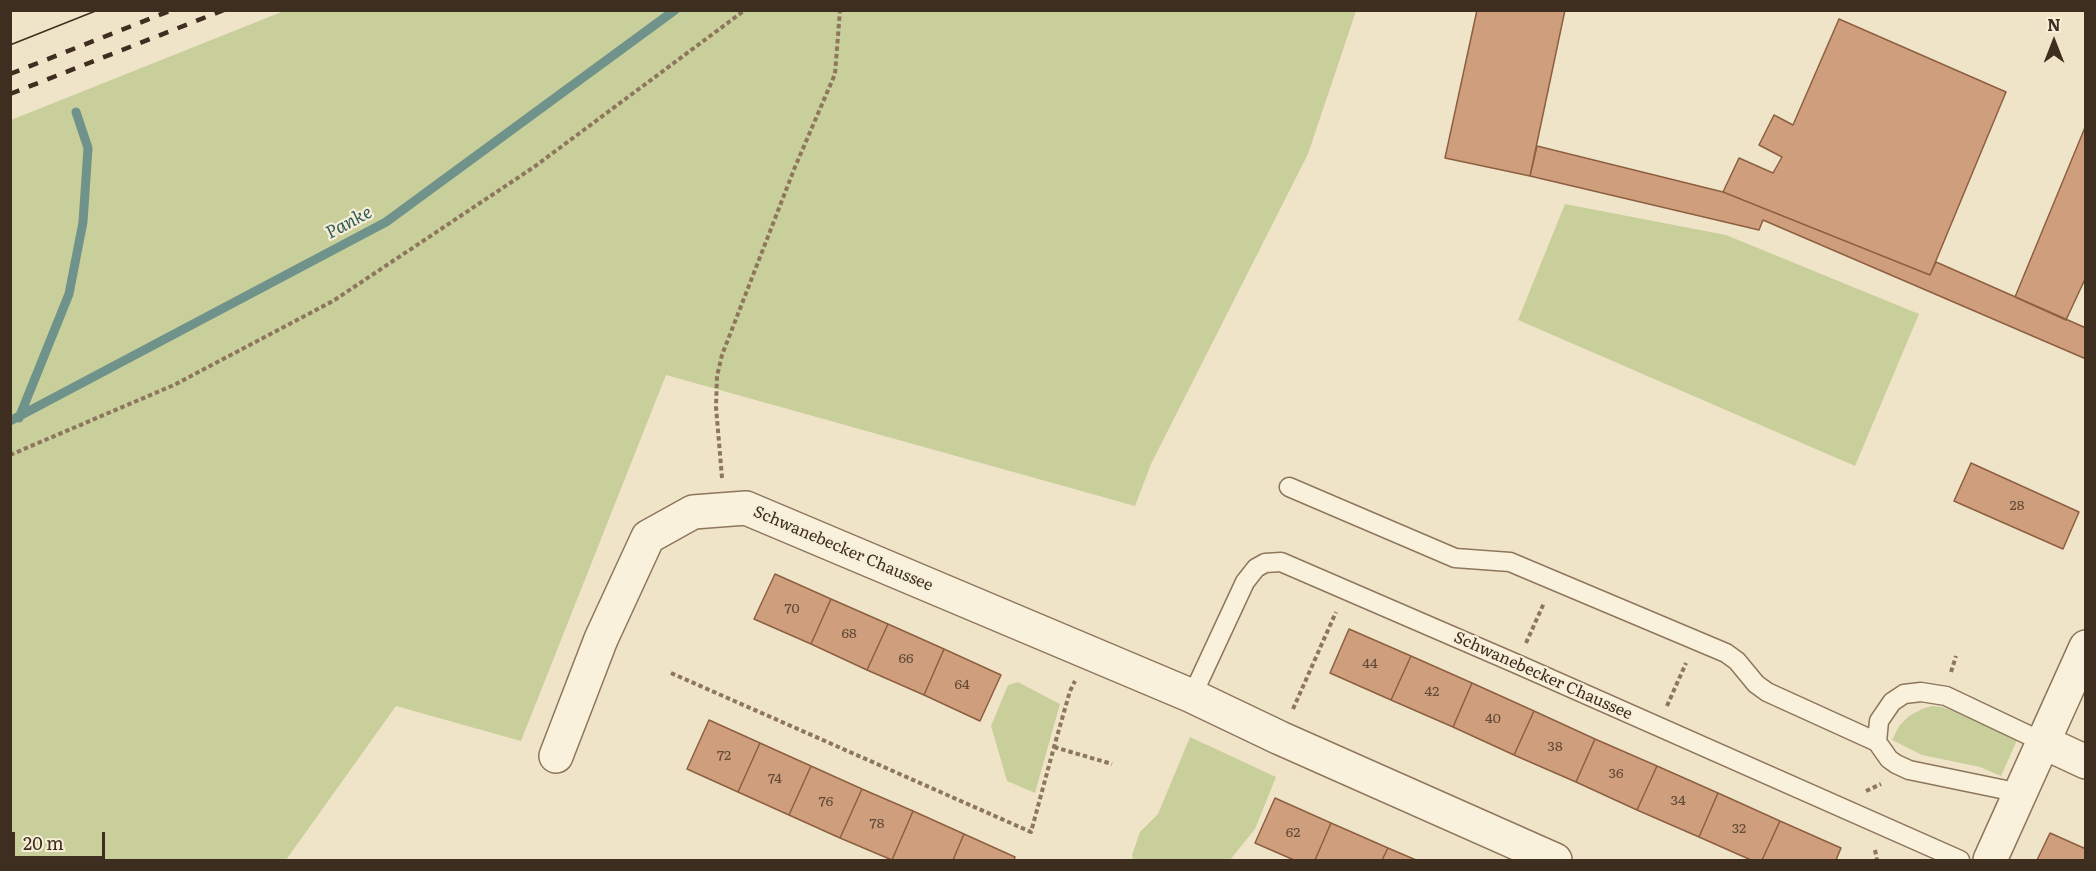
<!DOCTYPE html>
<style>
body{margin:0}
#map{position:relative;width:2096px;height:871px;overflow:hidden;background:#f0e4c8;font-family:Literata,serif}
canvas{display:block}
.frame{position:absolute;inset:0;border:12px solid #3d2e20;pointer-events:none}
.north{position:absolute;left:2024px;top:12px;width:60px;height:60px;-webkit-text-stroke:4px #f7eed8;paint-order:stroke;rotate:0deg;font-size:16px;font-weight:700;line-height:24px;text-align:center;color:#3d2e20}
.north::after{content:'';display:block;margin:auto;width:21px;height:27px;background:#3d2e20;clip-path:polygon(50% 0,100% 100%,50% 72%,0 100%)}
.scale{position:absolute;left:12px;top:832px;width:93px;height:27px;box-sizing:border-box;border:3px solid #3d2e20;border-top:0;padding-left:8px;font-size:18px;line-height:21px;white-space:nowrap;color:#3d2e20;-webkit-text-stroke:4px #f7eed8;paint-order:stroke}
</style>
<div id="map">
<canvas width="2096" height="871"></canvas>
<div class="frame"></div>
<div class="north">N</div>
<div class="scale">20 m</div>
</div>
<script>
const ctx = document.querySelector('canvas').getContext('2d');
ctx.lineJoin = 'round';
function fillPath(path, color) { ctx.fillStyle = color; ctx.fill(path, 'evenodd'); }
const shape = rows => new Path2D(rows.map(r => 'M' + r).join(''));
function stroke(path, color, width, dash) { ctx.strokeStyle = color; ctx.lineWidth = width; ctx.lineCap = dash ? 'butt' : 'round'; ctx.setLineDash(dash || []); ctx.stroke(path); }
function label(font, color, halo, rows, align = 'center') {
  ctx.font = font + ' Literata,serif'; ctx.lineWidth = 4.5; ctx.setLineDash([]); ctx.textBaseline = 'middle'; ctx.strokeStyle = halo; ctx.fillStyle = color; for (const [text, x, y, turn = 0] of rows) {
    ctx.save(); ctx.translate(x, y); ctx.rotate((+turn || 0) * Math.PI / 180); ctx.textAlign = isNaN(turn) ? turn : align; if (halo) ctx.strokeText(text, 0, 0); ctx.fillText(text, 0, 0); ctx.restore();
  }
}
const green = shape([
 [284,11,284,10,1356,11,1308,154,1151,464,1135,506,666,375,521,741,396,706,286,860,11,860,11,120],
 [1565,204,1726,235,1919,314,1855,466,1518,320],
 [1018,682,1060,704,1035,793,1007,781,991,726,1008,685],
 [1932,706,1942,707,1953,711,2017,740,2001,776,1980,767,1922,755,1892,740,1899,726,1909,716,1922,709],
 [1190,737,1276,777,1255,829,1230,860,1133,860,1132,855,1140,832,1158,814]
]);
const stream = shape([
 [19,418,69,294,83,222,88,148,76,112],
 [10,421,386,222,675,10]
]);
const building = shape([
 [1477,10,1565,10,1530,176,1445,158,1477,10],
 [1839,19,2006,92,1930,275,1723,192,1739,158,1773,173,1782,157,1759,145,1774,115,1793,125,1839,19],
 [2086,125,2086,277,2066,320,2015,297,2086,125],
 [1537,146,1723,192,1930,275,1936,262,2086,328,2086,359,1763,220,1759,230,1530,176,1537,146],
 [1971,463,2079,512,2063,549,1954,501,1971,463],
 [775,574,831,599,811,644,754,619,775,574],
 [831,599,888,624,867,670,811,644,831,599],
 [888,624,944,649,924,695,867,670,888,624],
 [1349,629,1411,656,1391,700,1330,673,1349,629],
 [944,649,1001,675,980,721,924,695,944,649],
 [1411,656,1472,683,1453,727,1391,700,1411,656],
 [1472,683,1534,711,1514,755,1453,727,1472,683],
 [1534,711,1595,739,1576,782,1514,755,1534,711],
 [709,720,760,743,738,792,687,769,709,720],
 [1595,739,1657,766,1637,810,1576,782,1595,739],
 [760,743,811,766,789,815,738,792,760,743],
 [811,766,862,789,840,838,789,815,811,766],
 [1657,766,1718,793,1699,837,1637,810,1657,766],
 [862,789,913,811,892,860,840,838,862,789],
 [1718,793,1780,821,1762,860,1751,860,1699,837,1718,793],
 [1275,798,1331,823,1315,860,1294,860,1255,843,1275,798],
 [913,811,964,834,953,860,892,860,913,811],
 [1780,821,1841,848,1836,860,1762,860,1780,821],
 [1331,823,1388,848,1382,860,1315,860,1331,823],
 [2050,833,2086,849,2086,860,2037,860,2050,833],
 [964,834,1015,857,1014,860,953,860,964,834],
 [1388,848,1416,860,1382,860,1388,848]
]);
const path = shape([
 [10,455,174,385,333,301,534,167,745,10],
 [722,478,716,407,717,376,722,355,795,167,835,74,840,10],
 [1526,643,1544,603],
 [1951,672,1956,656],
 [671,673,1031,832,1054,747,1070,691,1075,681],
 [1667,706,1686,663],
 [1293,709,1336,612],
 [1054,747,1112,764],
 [1866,791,1881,784],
 [1875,850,1877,860]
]);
const lane = shape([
 [1289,487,1455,558,1510,562,1726,653,1737,661,1756,684,1767,692,1877,742],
 [1192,696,1245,582,1256,568,1265,563,1281,562,1517,664,1960,860],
 [2020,794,2001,789,1909,770,1896,764,1889,759,1877,742,1879,721,1892,702,1904,694,1921,692,1946,696,2043,742]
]);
const street = shape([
 [2043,742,2086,762],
 [556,756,601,639,648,537,693,512,746,508,1192,696,1280,738,1555,860],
 [1990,860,2086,647]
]);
const tram = shape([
 [10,45,98,10]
]);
const rail = shape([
 [10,74,172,10],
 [10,94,224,10]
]);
const numberNames = [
 ["28",2017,506],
 ["70",792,609],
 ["68",849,634],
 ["66",906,659],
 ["44",1370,664],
 ["64",962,685],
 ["42",1432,692],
 ["40",1493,719],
 ["38",1555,747],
 ["72",724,756],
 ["36",1616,774],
 ["74",775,779],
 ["34",1678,801],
 ["76",826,802],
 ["78",877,824],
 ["32",1739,829],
 ["62",1293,833]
];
const streetNames = [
 ["Schwanebecker Chaussee",843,549,23],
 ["Schwanebecker Chaussee",1543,676,24]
];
const waterNames = [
 ["Panke",349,223,-28]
];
fillPath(green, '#c9cf9b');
stroke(stream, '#6f938a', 9);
fillPath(building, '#cf9f7d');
stroke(building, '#8d5f41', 1.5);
stroke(lane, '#8d765c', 21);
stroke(street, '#8d765c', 36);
stroke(path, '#8d765c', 4, [4.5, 3]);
stroke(lane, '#faf1dc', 18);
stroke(street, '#faf1dc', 33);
stroke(tram, '#3d2e20', 1.5);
stroke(rail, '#3d2e20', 4.5, [10, 10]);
label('14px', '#624a37', null, numberNames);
label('16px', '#3d2e20', '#f7eed8', streetNames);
label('italic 18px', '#2f5d5a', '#f7eed8', waterNames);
</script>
